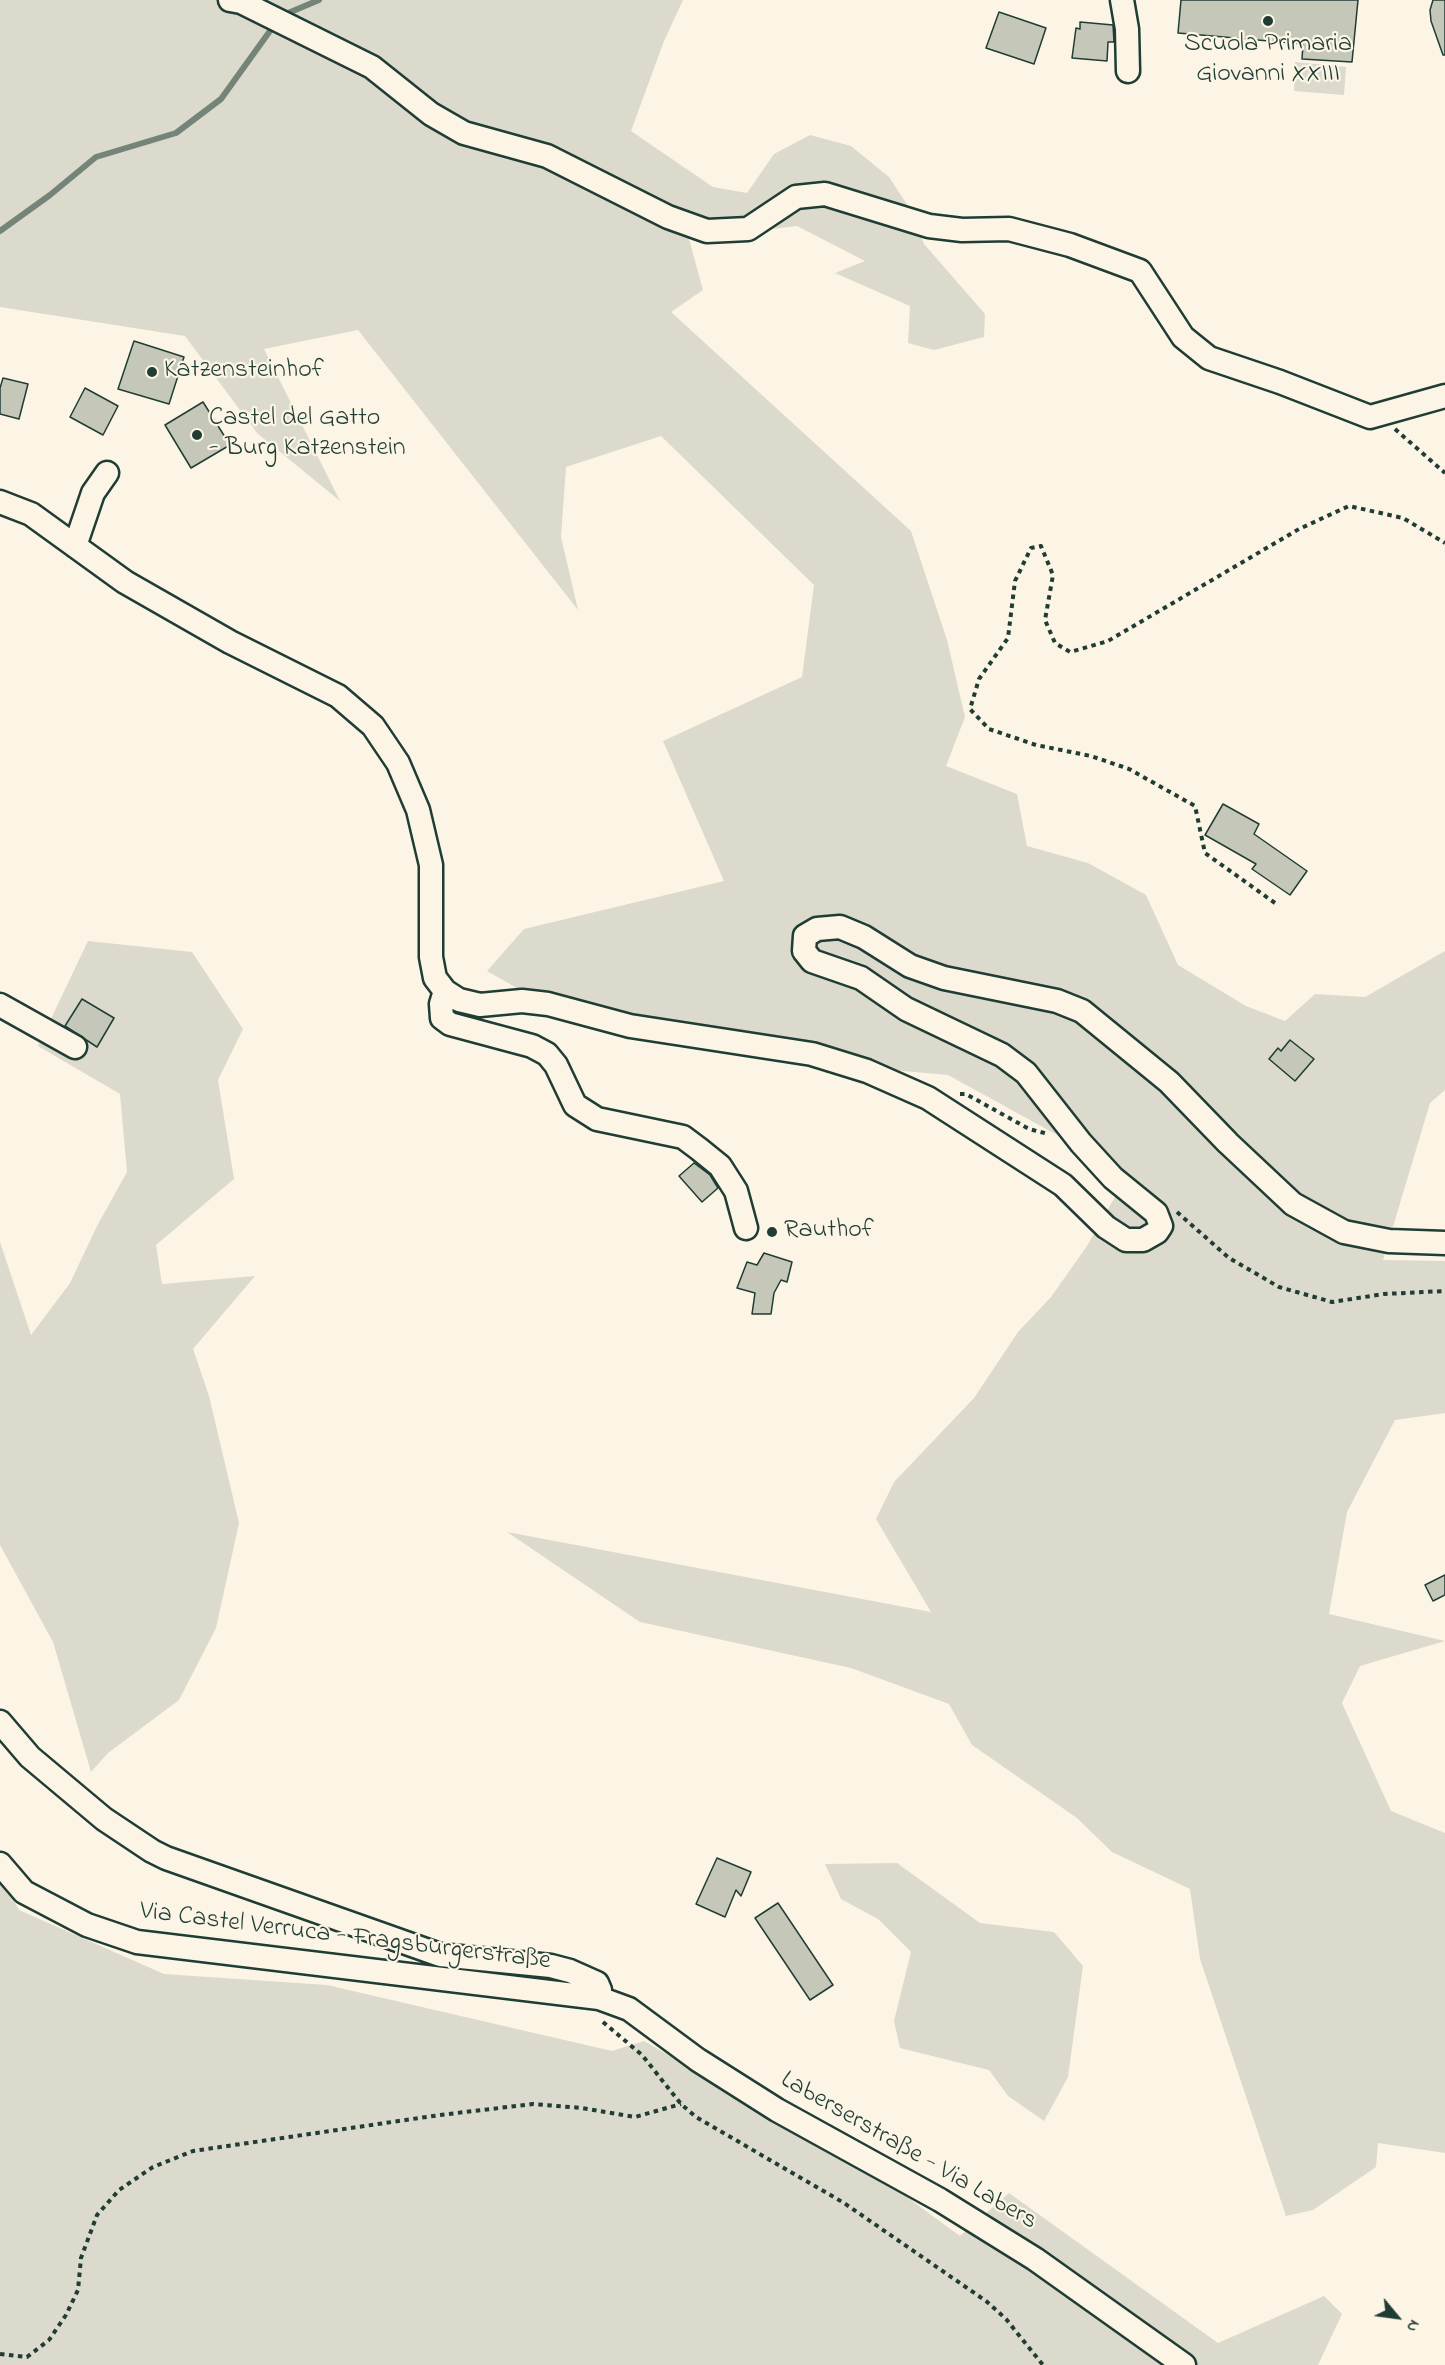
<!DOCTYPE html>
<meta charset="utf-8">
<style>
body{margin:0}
#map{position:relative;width:1445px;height:2365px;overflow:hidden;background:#fcf5e5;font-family:"Indie Flower",sans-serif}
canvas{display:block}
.north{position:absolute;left:1367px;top:2287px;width:60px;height:60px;-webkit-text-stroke:4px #fcf5e5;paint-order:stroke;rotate:119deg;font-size:16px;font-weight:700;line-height:24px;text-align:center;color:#1f3d34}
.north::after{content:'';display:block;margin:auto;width:21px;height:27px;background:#1f3d34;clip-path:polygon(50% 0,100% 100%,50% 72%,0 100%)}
</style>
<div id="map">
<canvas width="1445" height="2365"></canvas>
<div class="north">N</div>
</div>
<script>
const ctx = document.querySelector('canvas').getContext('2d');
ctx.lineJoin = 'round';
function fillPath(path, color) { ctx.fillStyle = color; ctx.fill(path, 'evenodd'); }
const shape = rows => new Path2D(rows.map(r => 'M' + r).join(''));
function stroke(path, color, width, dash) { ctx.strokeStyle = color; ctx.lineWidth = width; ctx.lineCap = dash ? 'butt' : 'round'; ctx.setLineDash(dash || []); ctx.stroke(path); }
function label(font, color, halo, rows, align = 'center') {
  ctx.font = font + ' "Indie Flower",sans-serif'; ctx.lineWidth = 4.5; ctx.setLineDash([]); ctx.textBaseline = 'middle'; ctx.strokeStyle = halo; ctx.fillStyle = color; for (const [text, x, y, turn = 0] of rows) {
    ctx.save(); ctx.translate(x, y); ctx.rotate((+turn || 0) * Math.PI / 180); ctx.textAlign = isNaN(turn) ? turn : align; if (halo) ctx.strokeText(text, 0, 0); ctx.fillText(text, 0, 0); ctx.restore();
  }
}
const green = shape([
 [0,0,683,0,664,41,631,131,713,187,747,193,774,154,810,135,851,146,889,177,912,212,924,244,985,314,984,337,934,350,908,343,910,306,835,273,865,261,797,226,689,239,703,290,671,312,911,531,947,640,965,717,946,766,1017,794,1027,846,1088,863,1146,895,1178,965,1246,1006,1285,1021,1315,994,1365,997,1445,951,1445,1090,1430,1103,1383,1260,1445,1261,1445,1413,1395,1420,1347,1512,1329,1614,1445,1641,1360,1666,1342,1703,1391,1811,1445,1833,1445,2153,1378,2143,1376,2167,1313,2210,1286,2216,1200,1959,1190,1889,1112,1852,1077,1818,972,1745,949,1704,851,1668,640,1622,507,1532,931,1612,876,1519,894,1482,974,1398,1018,1332,1051,1297,1087,1246,1128,1174,948,1075,848,1066,529,995,487,971,524,929,724,881,663,741,802,677,814,585,661,436,566,467,561,537,578,610,358,330,264,349,340,501,257,433,185,336,0,307],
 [1295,62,1346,67,1344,95,1294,91],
 [88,941,192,952,243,1029,218,1080,234,1179,156,1245,162,1284,255,1276,193,1349,209,1396,239,1523,216,1628,179,1700,108,1753,91,1772,53,1642,0,1545,0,1242,31,1335,70,1283,97,1226,127,1172,120,1094,38,1046],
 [897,1863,980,1923,1054,1932,1083,1966,1068,2077,1044,2121,1008,2096,989,2070,900,2048,894,2021,911,1952,878,1919,841,1899,825,1864],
 [0,1876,19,1910,164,1974,327,1985,612,2051,644,2041,871,2171,960,2236,1009,2193,1218,2343,1324,2296,1342,2314,1318,2365,0,2365]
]);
const stream = shape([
 [281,16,319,0],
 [0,231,50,195,96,157,176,133,221,99,275,24]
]);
const building = shape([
 [1181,0,1358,0,1352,62,1302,59,1303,44,1178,33,1181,0],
 [1433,0,1445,0,1445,55,1443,55,1431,21,1430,10,1433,0],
 [999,12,1046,28,1034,64,986,48,999,12],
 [1080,22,1113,25,1114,42,1108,42,1107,61,1072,58,1076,28,1080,29,1080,22],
 [134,341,184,357,169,404,118,389,134,341],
 [3,378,28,384,19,419,0,414,0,388,3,378],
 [85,388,118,406,103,435,70,417,85,388],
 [203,402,230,445,191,468,165,425,203,402],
 [1223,804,1259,824,1254,834,1307,871,1290,895,1252,869,1256,864,1205,835,1223,804],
 [82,999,114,1018,97,1047,65,1026,82,999],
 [1290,1040,1314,1059,1295,1081,1269,1059,1278,1048,1281,1051,1290,1040],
 [694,1163,710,1175,718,1188,702,1202,679,1176,694,1163],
 [764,1253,792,1262,787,1282,781,1280,774,1293,771,1314,752,1314,755,1293,737,1288,747,1262,757,1265,764,1253],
 [1445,1575,1445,1595,1433,1601,1425,1585,1445,1575],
 [717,1858,751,1872,741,1896,736,1890,725,1917,696,1904,717,1858],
 [778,1903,833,1985,810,2000,755,1918,778,1903]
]);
const path = shape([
 [1395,429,1445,473],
 [1275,903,1205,853,1195,806,1129,769,1091,756,1036,745,989,729,970,709,979,679,1008,638,1015,581,1031,548,1041,546,1053,575,1045,620,1055,643,1070,652,1108,641,1299,529,1349,506,1403,518,1445,543],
 [960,1094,966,1094,1029,1129,1048,1134],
 [1177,1212,1229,1258,1279,1287,1332,1302,1384,1294,1445,1291],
 [603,2022,642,2055,681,2104,696,2117,844,2203,986,2301,1006,2319,1043,2365],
 [0,2354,27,2357,49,2340,66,2315,78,2290,81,2258,97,2215,119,2190,153,2167,193,2151,440,2115,533,2104,582,2108,635,2117,681,2104]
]);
const minor = shape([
 [230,0,241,2,372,67,431,114,464,133,547,156,668,217,707,231,748,229,796,197,825,194,929,226,962,230,1009,229,1070,245,1140,271,1183,337,1209,358,1280,382,1370,417,1445,396],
 [1122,0,1127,29,1128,71],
 [0,502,31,514,125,582,230,642,338,696,373,726,398,763,418,810,431,865,431,957,435,978,445,991,459,1000,480,1005,522,1001,548,1004,630,1026,812,1054,867,1071,928,1098,1063,1185,1106,1227,1126,1240,1143,1240,1157,1232,1161,1226,1156,1213,1113,1178,1081,1143,1026,1073,1002,1055,906,1009,861,978,812,961,804,951,805,936,817,929,840,927,864,937,910,966,944,978,1057,1001,1082,1011,1169,1082,1228,1143,1293,1204,1344,1232,1389,1241,1445,1243],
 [75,546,93,493,107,473],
 [445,991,441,1004,442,1018,450,1024,532,1046,547,1054,556,1065,575,1105,597,1119,683,1137,699,1149,720,1166,736,1191,746,1228],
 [0,1005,75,1047],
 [0,1722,30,1757,104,1819,152,1851,166,1858,440,1955,551,1966,570,1971,597,1983,600,1990,599,1998],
 [0,1864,24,1892,87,1925,137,1942,599,1998,629,2009,698,2060,777,2110,940,2200,1035,2259,1184,2365]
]);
const markers = [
 [1268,21,6,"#1f3d34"],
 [152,372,6,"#1f3d34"],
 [197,435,6,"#1f3d34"],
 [772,1232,6,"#1f3d34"]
];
const poiNames = [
 ["Scuola Primaria",1268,46,"center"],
 ["Giovanni XXIII",1268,76,"center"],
 ["Katzensteinhof",164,372],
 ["Castel del Gatto",209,420],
 ["- Burg Katzenstein",209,450],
 ["Rauthof",784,1232]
];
const streetNames = [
 ["Via Castel Verruca - Fragsburgerstraße",345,1938,7],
 ["Laberserstraße - Via Labers",908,2152,30]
];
fillPath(green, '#dcdacc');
stroke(stream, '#758479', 6);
fillPath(building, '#c5c7b9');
stroke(building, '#1f3d34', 1.5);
stroke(minor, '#1f3d34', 27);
stroke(path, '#1f3d34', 4, [4.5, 4.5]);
stroke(minor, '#fcf5e5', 22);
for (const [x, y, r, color] of markers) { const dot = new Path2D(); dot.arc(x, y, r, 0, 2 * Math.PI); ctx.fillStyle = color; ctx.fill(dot); stroke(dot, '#fcf5e5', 2); }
label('26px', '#1f3d34', '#fcf5e5', poiNames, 'left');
label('26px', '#1f3d34', '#fcf5e5', streetNames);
</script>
